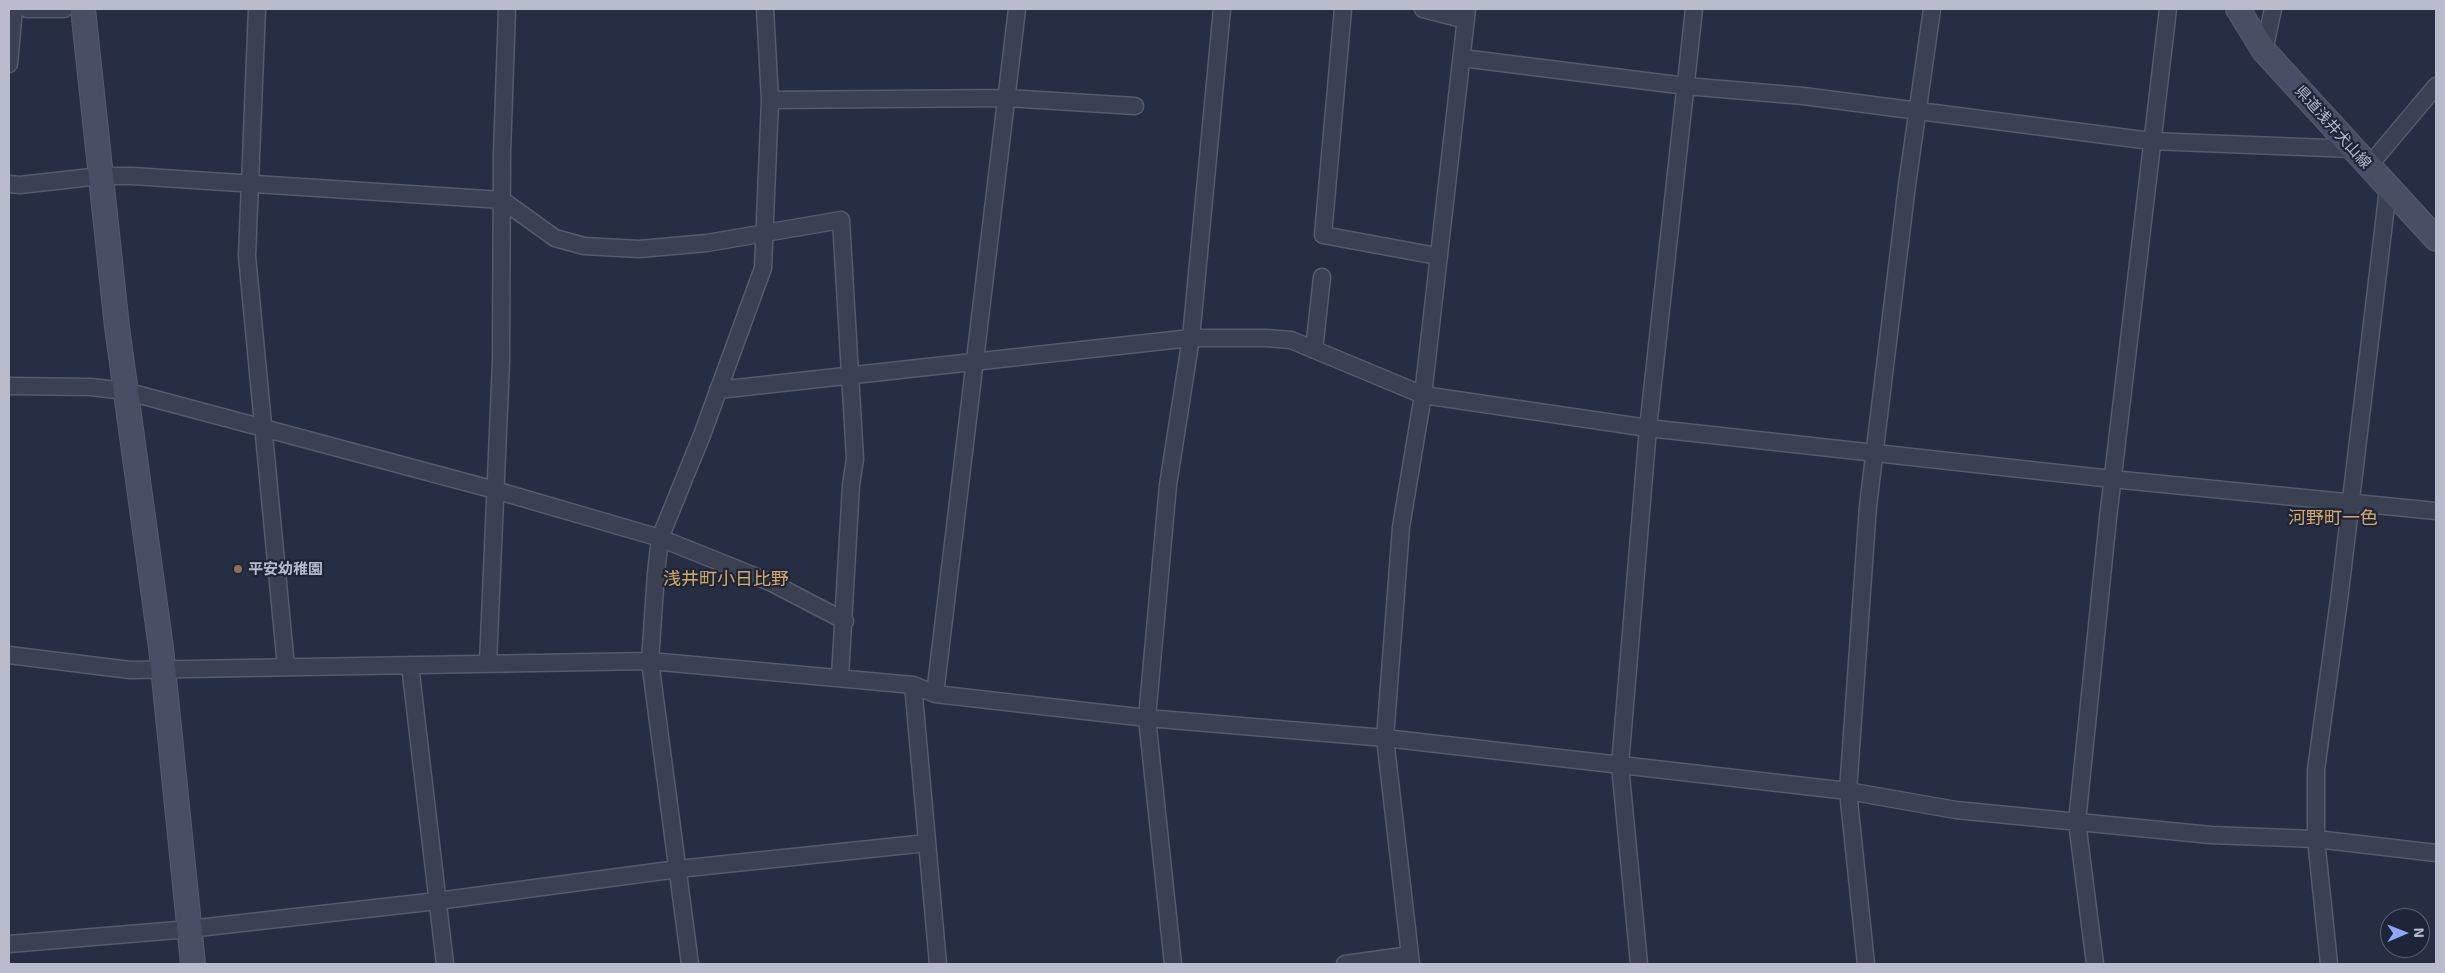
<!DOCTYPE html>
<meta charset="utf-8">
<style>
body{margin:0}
#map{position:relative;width:2445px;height:973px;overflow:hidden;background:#262e43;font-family:"Exo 2",sans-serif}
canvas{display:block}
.frame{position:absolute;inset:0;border:10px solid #b8bccc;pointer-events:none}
.north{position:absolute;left:2380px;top:908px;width:50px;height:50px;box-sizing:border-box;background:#1f2538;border:1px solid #5c6173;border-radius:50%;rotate:89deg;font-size:14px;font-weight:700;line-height:20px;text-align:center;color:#b8bccc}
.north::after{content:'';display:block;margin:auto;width:18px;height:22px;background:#8ea7fa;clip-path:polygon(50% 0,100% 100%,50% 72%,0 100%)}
</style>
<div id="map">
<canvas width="2445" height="973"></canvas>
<div class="frame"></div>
<div class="north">N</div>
</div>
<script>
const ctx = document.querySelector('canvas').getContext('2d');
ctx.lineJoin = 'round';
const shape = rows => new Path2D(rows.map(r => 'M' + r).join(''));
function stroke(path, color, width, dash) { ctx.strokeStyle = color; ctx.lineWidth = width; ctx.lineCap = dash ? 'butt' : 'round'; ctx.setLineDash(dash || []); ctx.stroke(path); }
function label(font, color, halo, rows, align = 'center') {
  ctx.font = font + ' "Exo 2","Noto Sans JP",sans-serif'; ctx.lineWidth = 4.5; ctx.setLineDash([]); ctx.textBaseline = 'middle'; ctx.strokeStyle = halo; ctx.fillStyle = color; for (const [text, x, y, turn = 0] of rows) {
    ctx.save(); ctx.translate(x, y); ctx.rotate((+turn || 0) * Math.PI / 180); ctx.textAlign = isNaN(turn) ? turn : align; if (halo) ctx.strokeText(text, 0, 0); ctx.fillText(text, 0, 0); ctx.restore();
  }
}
const street = shape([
 [27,9,64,9],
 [257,9,247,256,286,667],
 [1343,9,1323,235,1437,256],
 [1423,9,1466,20],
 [2264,51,2273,9],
 [1462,58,1686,86,1803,96,2151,141,2353,149],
 [9,64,14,9],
 [770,100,1007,98,1135,106],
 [2368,167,2436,86],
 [9,184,20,185,100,176,132,176,502,200,555,238,584,246,639,249,707,243,841,220,855,459,851,485,840,677],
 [1314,350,1322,277],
 [9,386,91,387,125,391,495,490,660,538,772,583,845,621],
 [718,390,1191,338,1265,338,1291,340,1423,395,1648,428,2112,479,2436,511],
 [9,655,130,670,650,661,913,685,935,694,1147,718,1385,738,1848,791,1956,810,2211,835,2316,839,2436,853],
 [488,663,501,362,502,153,507,9],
 [410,665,445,964],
 [913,685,938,964],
 [935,694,1017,9],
 [9,944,189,929,437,901,678,869,927,843],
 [690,964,650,661,656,573,660,538,702,435,763,268,770,100,765,9],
 [1173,964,1147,718,1168,485,1191,338,1222,9],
 [1345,964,1410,955],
 [1411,964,1385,738,1401,527,1423,395,1467,9],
 [1639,964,1620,765,1648,428,1694,9],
 [1866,964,1848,791,1868,506,1907,185,1932,9],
 [2095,964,2077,822,2108,518,2168,9],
 [2329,964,2316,839,2316,770,2340,592,2388,189]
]);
const secondary = shape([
 [83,9,117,327,161,648,193,964],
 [2238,9,2264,51,2436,239]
]);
const markers = [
 [238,569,5,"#8d6e63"]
];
const streetNames = [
 ["県道浅井犬山線",2333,127,48]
];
const poiNames = [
 ["平安幼稚園",248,569]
];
const quarterNames = [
 ["河野町一色",2333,518],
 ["浅井町小日比野",726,579]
];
stroke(street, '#565b6d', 19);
stroke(secondary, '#565b6d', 26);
stroke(street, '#3a4152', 16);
stroke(secondary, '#484f65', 24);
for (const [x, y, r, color] of markers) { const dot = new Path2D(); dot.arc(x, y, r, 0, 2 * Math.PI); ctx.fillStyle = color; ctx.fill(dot); stroke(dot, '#1f2538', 2); }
label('15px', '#b8bccc', '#1f2538', streetNames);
label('bold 15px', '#b8bccc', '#1f2538', poiNames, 'left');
label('18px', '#d8aa66', '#1f2538', quarterNames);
</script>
